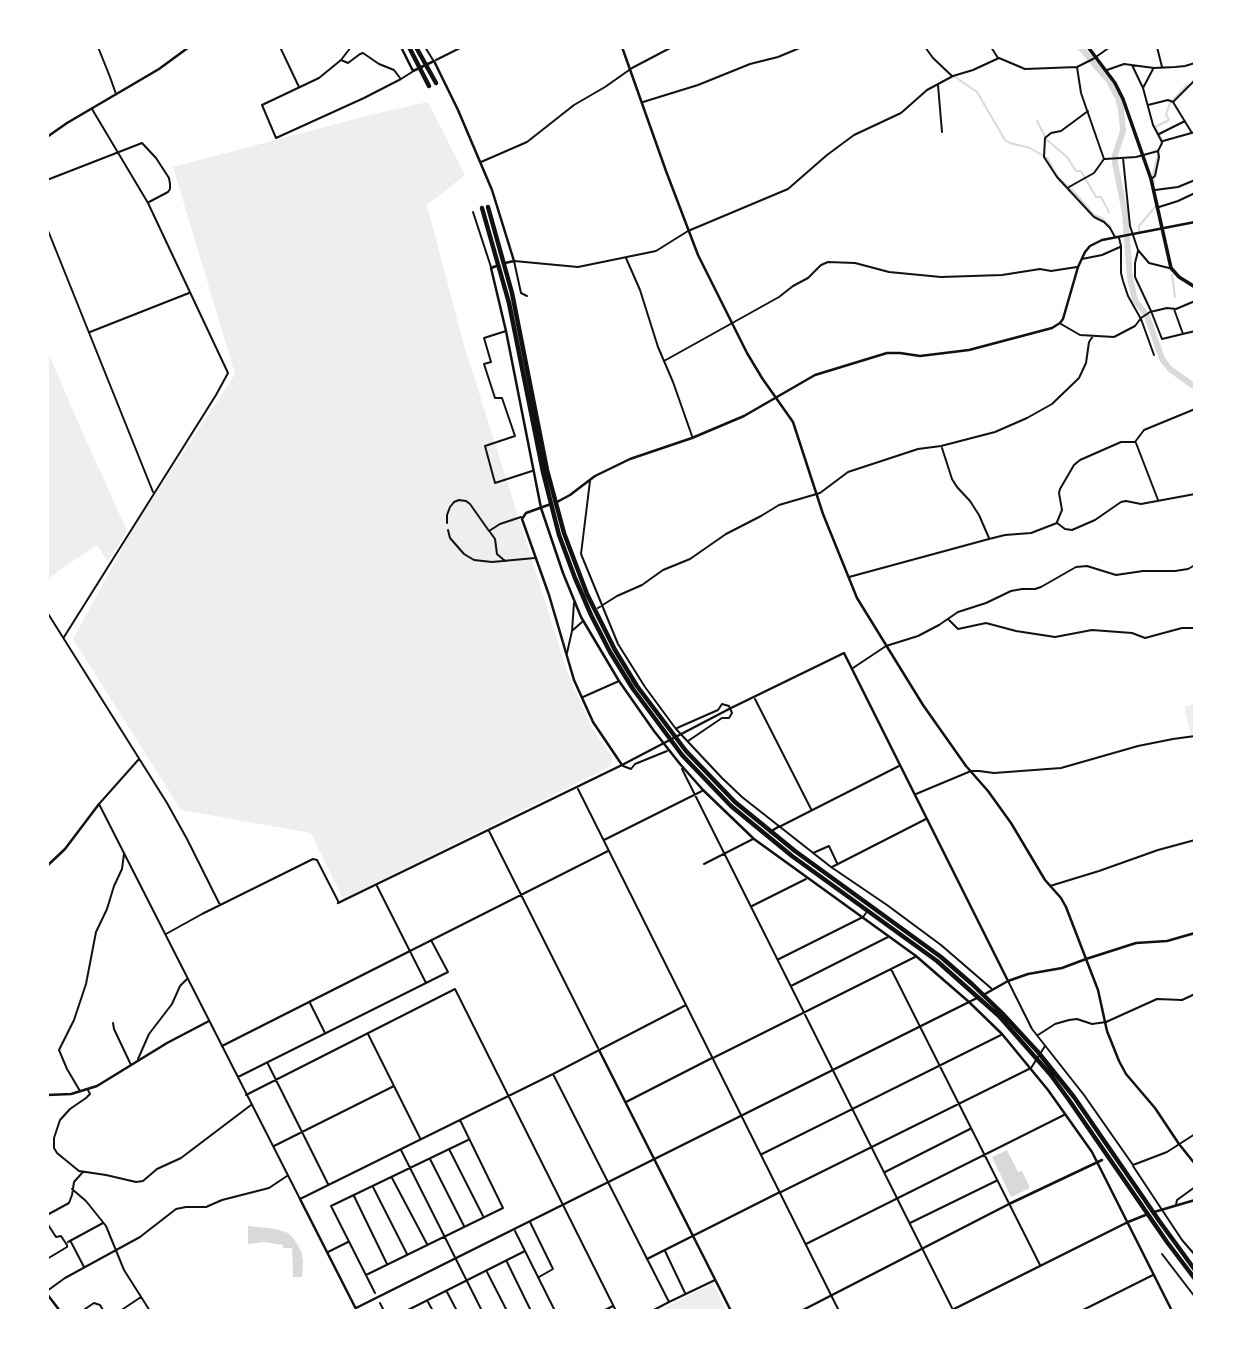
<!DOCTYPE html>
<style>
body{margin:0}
#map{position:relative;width:1242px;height:1358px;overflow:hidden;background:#fff;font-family:Montserrat,sans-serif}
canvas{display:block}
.frame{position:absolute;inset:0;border:49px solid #fff;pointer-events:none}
</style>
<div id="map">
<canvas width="1242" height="1358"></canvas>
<div class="frame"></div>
</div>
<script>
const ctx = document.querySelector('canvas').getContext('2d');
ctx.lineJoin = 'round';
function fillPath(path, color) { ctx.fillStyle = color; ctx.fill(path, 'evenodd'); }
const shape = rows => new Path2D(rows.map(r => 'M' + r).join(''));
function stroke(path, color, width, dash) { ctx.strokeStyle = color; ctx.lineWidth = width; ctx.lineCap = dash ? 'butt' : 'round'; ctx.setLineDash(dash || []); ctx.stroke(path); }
const green = shape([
 [428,102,465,175,427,205,463,342,567,671,592,728,612,757,612,762,609,767,343,899,311,833,181,810,73,639,134,527,235,374,173,167,370,115],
 [47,350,77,420,127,531,108,562,97,545,67,565,47,580],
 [1195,703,1195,735,1191,735,1184,707],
 [713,1283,727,1311,658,1311]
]);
const water = shape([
 [1007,1150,1018,1172,1022,1171,1030,1188,1011,1197,992,1157],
 [248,1226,276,1229,288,1233,294,1239,301,1251,303,1260,302,1277,293,1277,292,1248,283,1248,283,1245,264,1242,248,1244]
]);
const stream = shape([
 [955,77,977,92,1005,140,1010,143,1030,148,1047,158,1058,177,1076,194,1094,215,1102,218,1111,227],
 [1037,121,1047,140,1067,157,1076,171,1081,171,1096,197,1101,197,1109,212],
 [1161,142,1162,139,1155,127,1169,120,1166,114,1170,103,1187,85],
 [1154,183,1153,175,1158,154],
 [1139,231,1139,226,1156,206],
 [1172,275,1175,297]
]);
const river = shape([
 [1080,47,1109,81,1118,98,1121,109,1123,131,1115,155,1115,163,1125,213,1130,278,1135,300,1147,316,1162,359,1170,369,1195,387]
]);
const minor = shape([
 [98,47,110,77,116,94],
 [280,47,299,87],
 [351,47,341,60,319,78,262,105,276,138,364,98,401,79,412,72],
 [425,47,433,60],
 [925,47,933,58,952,76],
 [991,47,998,58],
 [1157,47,1162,67],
 [341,60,348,63,360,54,363,53,379,64,394,70,400,78],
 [436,60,462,47],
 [1132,65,1143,88],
 [1077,67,1081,93,1104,159],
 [1153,69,1143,88,1153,125,1162,142],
 [1107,70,1124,64,1154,68,1175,67,1185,66,1195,63],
 [938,85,942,132],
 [1174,101,1195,80],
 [643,102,698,85,750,64,778,57,802,47],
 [1148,105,1168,100,1173,102,1192,133],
 [1088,111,1061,131,1051,133,1045,138,1044,157,1057,177,1094,217,1104,222,1110,228,1115,237],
 [1159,134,1185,121],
 [1163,141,1195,132],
 [1123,158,1130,226,1138,250,1149,263,1169,268],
 [1105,159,1136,157,1158,151],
 [481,162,527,142,574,105,605,87,632,68,672,47],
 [1151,179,1155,176,1159,157,1158,151,1162,143],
 [47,180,142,143,156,158,169,178,170,184,170,189,168,192,149,202],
 [1069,187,1094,173,1104,159],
 [1155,190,1178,187,1195,180],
 [1159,207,1178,201,1195,193],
 [473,212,491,267],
 [47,228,153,492],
 [1119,238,1121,246,1121,273,1123,281,1128,296,1141,319,1154,355],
 [1138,251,1135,263,1135,277,1151,311,1162,339,1195,331],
 [626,258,640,290,658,347,673,382,692,436],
 [1082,259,1102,255,1120,247],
 [527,296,521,293,514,261,578,267,656,251,688,231,788,189,827,155,854,135,901,113,927,90,953,76,973,70,999,58,1025,69,1077,67,1093,59,1110,47],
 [1174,309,1183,334],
 [1061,324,1080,335,1114,337,1135,326,1141,318,1150,312,1167,308,1176,309,1195,301],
 [506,331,484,338,491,362,484,364,495,398,502,398,515,436,485,446,495,483,532,471],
 [90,332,189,293],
 [664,361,779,297,793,286,808,278,821,265,828,262,855,263,889,272,941,277,1002,275,1040,269,1051,271,1077,267],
 [1136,443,1158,500],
 [942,448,952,479,957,487,970,501,979,515,989,538],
 [590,481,581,554,618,644,645,687,676,729,722,778,742,797,831,867,887,905,941,945,992,989],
 [1057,522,1062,510,1059,493,1060,489,1074,465,1080,460,1121,442,1135,442,1144,430,1195,409],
 [447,523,447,515,450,507,454,502,459,500,466,501,470,504,489,531,500,524,521,517],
 [448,530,450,538,464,554,474,560,492,562,535,558],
 [490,532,495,539,497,554,505,561],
 [849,577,989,539,1005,535,1031,533,1057,523,1065,529,1072,530,1095,520,1121,502,1126,501,1141,504,1195,494],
 [598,608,617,596,642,585,663,570,690,559,726,534,761,516,779,505,820,493,848,472,918,449,941,446,995,432,1027,418,1052,404,1079,378,1086,363,1089,342,1093,336],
 [47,612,167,803,187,839,220,905],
 [949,620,958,629,986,623,1016,631,1055,637,1092,630,1132,633,1145,638,1182,628,1195,628],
 [573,630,582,622],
 [64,637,216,395,228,373,148,203,92,109],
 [567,653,572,631,574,603],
 [853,668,886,646,918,636,939,625,958,612,986,603,1011,591,1022,589,1035,589,1041,587,1076,567,1087,566,1116,575,1143,571,1175,571,1188,569,1195,565],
 [583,697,619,681],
 [755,699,811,809],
 [677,728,718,710,722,704,729,706,732,713,729,718,722,718,688,741],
 [139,759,99,804,300,1199,553,1074,686,1005],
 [623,766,631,769,635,764,667,751],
 [682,769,952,1308],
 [578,789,839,1311],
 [916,794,971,771,979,771,994,773,1061,768,1138,746,1173,739,1195,736],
 [779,827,899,766],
 [489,831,598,1048],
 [604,840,702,791],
 [813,853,829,846,837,863],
 [704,864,753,839],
 [832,867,926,819],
 [377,886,426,983],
 [1050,886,1099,871,1158,850,1195,840],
 [752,906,806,879],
 [166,934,202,914,313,859,317,860,338,901],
 [410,951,608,851],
 [779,959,863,917,866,913],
 [891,969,1040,1265],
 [1008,981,1032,1029,1084,1095,1133,1165,1167,1152,1195,1134],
 [791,986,888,937],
 [310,1003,325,1033],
 [113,1023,114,1029,131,1065],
 [368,1034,420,1138],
 [1038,1035,1055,1024,1069,1020,1077,1019,1092,1024,1106,1022,1157,999,1182,1000,1195,994],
 [713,1058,915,957],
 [138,1059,149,1034,172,1004,180,986,187,979],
 [268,1064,328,1184],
 [553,1074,669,1302,652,1311],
 [238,1077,448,972,431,940],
 [88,1090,90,1094,86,1098,70,1109,60,1120,54,1138,54,1148,57,1153,79,1171,106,1175,136,1182,143,1181,157,1169,181,1158,251,1105],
 [80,1091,67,1069,59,1050,74,1020,86,984,96,932,107,909,114,886,122,869,124,854],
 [246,1095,455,989,616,1311],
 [274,1146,394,1086],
 [449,1149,483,1216],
 [401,1150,482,1311],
 [762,1154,1001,1035],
 [430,1159,464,1226],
 [1133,1166,1182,1240,1195,1255],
 [885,1172,970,1129],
 [392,1178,427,1244],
 [373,1187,407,1254],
 [72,1189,86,1201,106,1226,124,1270,150,1311],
 [781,1192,1031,1068,1045,1046],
 [354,1196,387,1264],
 [1176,1205,1177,1200,1195,1187],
 [47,1215,69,1203,72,1195,74,1182,82,1173],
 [530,1222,553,1269,539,1277],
 [47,1223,56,1237,61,1236,67,1245,67,1247,47,1259],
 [910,1223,996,1181],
 [515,1231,555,1311],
 [68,1242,103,1223],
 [71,1242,84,1267],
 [806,1244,1064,1115],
 [665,1251,685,1293],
 [328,1252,348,1242],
 [1162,1254,1195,1297],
 [507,1262,531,1311],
 [487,1272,507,1311],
 [366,1275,503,1208,460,1120],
 [47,1291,65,1278,140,1237,176,1209,186,1207,206,1207,222,1200,269,1188,287,1176],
 [447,1292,457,1311],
 [375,1293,331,1206,468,1140],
 [428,1302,433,1311],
 [669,1302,715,1280],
 [380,1303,384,1311],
 [82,1311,94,1303,100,1305,103,1310],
 [120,1311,141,1297],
 [406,1311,525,1251],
 [603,1311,613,1306],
 [1081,1311,1153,1275]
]);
const tertiary = shape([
 [401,47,413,71,432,62],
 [622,47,666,171,698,255,747,353,762,378,793,422,823,514,857,598,923,705,966,766,988,791,1011,823,1045,880,1061,898,1066,907,1098,990,1107,1031,1119,1061,1126,1074,1155,1108,1179,1144,1195,1164],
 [434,61,458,110,492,190,514,261,505,263],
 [499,265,491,268,506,331,541,508,563,573,581,617,619,681,654,731,680,764,703,790,754,839,916,956,969,1002,1002,1034,1048,1090,1092,1152,1172,1311],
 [557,502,570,495,595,476,630,459,692,438,744,416,815,375,887,353,900,353,920,356,969,350,1052,328,1060,323,1063,319,1078,267,1085,252,1090,246,1102,240,1195,222],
 [551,504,526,513,522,519,549,595,574,680,593,722,622,765],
 [770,832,778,827],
 [47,866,65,849,99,804],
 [338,903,622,765,731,708,844,653,1008,981],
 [985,994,1008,981,1028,974,1062,968,1086,959,1136,943,1167,941,1195,933],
 [222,1046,410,951],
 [599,1050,731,1311],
 [47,1095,71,1094,97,1086,167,1043,209,1021],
 [626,1102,712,1058],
 [300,1199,357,1311],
 [1154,1212,1195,1200],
 [647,1259,780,1192],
 [356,1308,979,997],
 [801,1311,1009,1204,1102,1160],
 [950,1311,1128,1222,1148,1214]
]);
const secondary = shape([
 [47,137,67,123,159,69,189,47],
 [47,1294,60,1311]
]);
const primary = shape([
 [1088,47,1115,83,1123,99,1151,179,1171,268,1179,277,1195,287]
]);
const motorway = shape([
 [409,47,429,86],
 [416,47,436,83],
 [488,207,512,293,547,470,564,533,587,594,615,650,637,686,686,751,735,802,795,851,941,957,972,984,1002,1013,1038,1052,1074,1097,1160,1222,1195,1270],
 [482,208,509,303,543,472,559,535,575,578,591,615,610,652,633,689,682,755,731,806,792,856,937,961,999,1016,1050,1074,1069,1100,1167,1242,1195,1279]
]);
fillPath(green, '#eee');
fillPath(water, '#d9d9d9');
stroke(stream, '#d9d9d9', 2);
stroke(river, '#d9d9d9', 6);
stroke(minor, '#111', 2);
stroke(tertiary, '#111', 2.5);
stroke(secondary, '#111', 2.5);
stroke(primary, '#111', 3.5);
stroke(motorway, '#111', 4.5);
</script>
